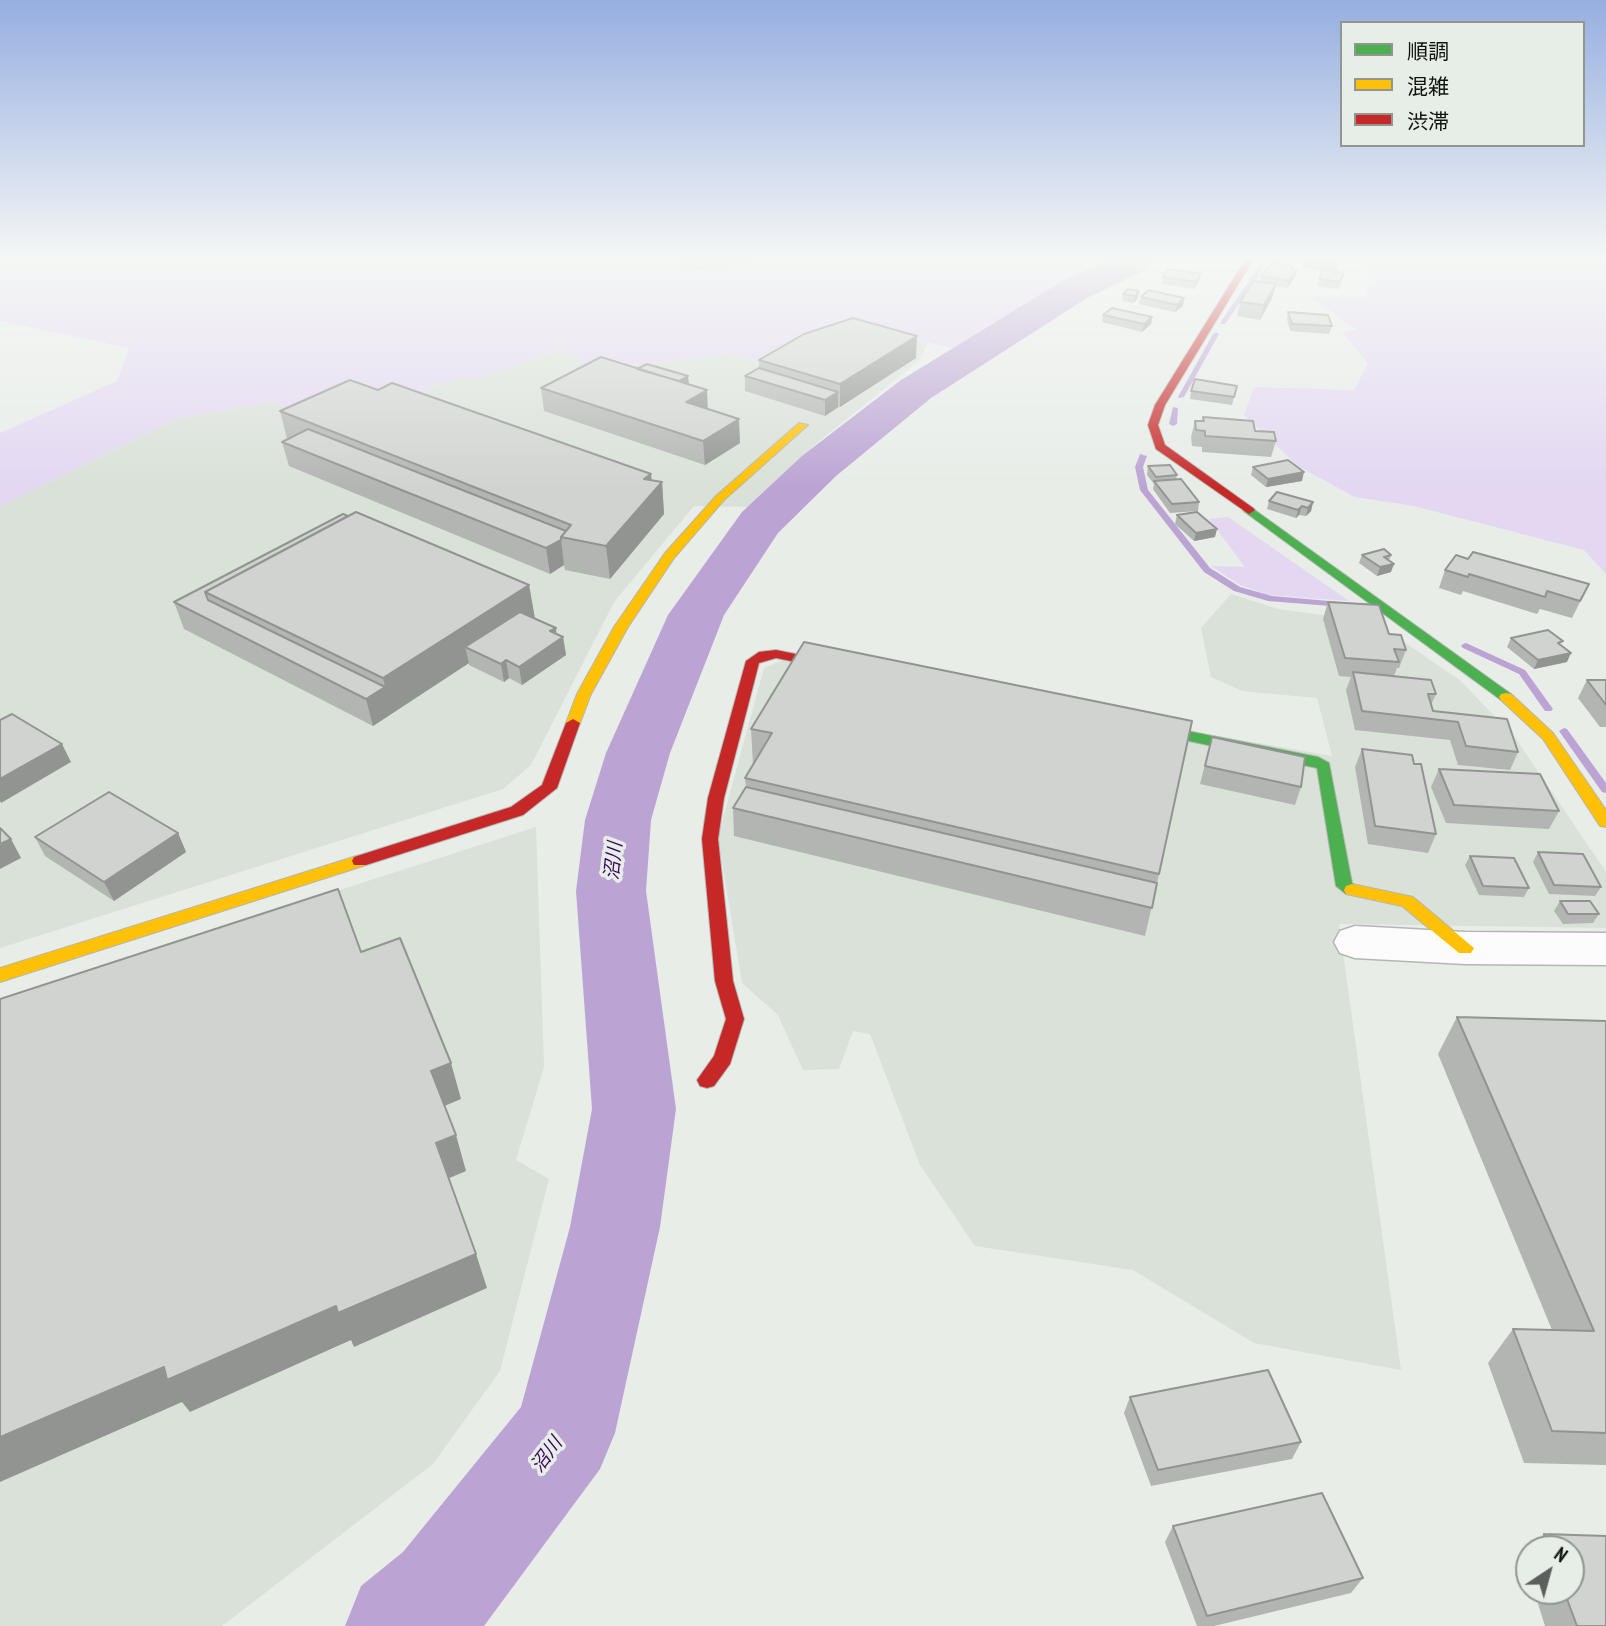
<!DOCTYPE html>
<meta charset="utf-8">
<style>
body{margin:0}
#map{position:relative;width:1606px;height:1626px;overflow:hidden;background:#e8ede8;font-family:"PT Sans Narrow","Noto Sans JP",sans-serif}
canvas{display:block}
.legend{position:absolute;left:1340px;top:21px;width:245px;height:126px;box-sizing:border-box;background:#e7eee7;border:2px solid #919691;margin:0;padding:9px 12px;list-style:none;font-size:21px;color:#111311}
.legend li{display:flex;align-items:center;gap:14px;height:35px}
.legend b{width:35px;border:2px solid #919691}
.north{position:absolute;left:1515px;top:1535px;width:70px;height:70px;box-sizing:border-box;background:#e7eee7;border:2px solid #919691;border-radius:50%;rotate:36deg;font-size:19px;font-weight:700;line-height:28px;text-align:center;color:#111311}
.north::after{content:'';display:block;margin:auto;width:24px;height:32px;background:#5c5f5c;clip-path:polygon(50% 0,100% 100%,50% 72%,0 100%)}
</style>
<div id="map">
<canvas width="1606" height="1626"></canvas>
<ul class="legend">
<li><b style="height:9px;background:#4caf50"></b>順調</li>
<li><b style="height:9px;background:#ffc107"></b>混雑</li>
<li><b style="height:9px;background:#c62828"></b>渋滞</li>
</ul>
<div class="north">N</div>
</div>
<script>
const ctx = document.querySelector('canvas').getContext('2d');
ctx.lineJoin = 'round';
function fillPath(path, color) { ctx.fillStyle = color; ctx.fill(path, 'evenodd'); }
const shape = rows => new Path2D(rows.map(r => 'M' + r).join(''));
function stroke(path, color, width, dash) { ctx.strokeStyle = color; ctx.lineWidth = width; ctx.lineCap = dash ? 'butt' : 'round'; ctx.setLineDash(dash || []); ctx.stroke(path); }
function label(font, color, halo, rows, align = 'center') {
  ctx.font = font + ' "PT Sans Narrow","Noto Sans JP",sans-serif'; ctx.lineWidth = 7; ctx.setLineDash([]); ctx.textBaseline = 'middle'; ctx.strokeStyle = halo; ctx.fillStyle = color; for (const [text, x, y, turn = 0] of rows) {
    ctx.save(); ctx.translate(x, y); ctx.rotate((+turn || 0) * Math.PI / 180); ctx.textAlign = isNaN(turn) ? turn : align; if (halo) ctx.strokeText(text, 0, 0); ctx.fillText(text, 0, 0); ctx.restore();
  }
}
const built = shape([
 [1113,260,1101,271,958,349,928,342,921,359,817,443,749,507,694,506,614,602,531,765,503,789,0,948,0,506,177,418,273,402,303,415,399,408,430,387,462,377,475,379,559,350,582,358,577,365,604,369,728,354,764,362],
 [1231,594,1278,609,1375,622,1461,681,1516,739,1606,872,1606,928,1339,924,1401,1370,1254,1343,1133,1270,975,1246,920,1165,870,1034,853,1031,839,1069,803,1070,778,1015,742,983,718,837,764,668,783,660,1332,756,1317,698,1242,691,1211,677,1201,628],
 [536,827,544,1067,516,1160,549,1179,500,1371,433,1464,222,1626,0,1626,0,999]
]);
const green = shape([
 [0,260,1113,260,1101,271,958,349,885,333,764,362,728,354,604,369,577,366,581,358,559,350,475,379,462,377,430,387,399,408,303,415,273,402,177,418,0,506,0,433,117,381,129,348,0,321],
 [1356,260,1606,260,1606,574,1584,550,1414,506,1355,497,1298,466,1244,415,1254,387,1354,390,1368,363,1343,333,1356,329,1310,297,1365,297,1371,276],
 [1228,517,1349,601,1270,595,1240,585,1211,566,1245,567,1209,519]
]);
const water = shape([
 [675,260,769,260,734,268,686,271,676,266]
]);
const stream = shape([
 [1263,260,1269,260,1225,324,1221,324,1220,323,1263,260],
 [1216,332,1219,334,1184,397,1179,398,1178,397,1213,334,1216,332],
 [1173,407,1178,408,1177,424,1173,426,1169,424,1173,407],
 [1140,454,1147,456,1143,467,1148,490,1210,568,1240,587,1272,596,1340,602,1343,603,1343,607,1268,601,1234,591,1204,572,1140,490,1135,467,1140,454],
 [1466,643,1525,670,1553,709,1551,711,1545,711,1519,674,1463,648,1461,646,1463,644,1466,643],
 [1564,728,1567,729,1606,783,1606,793,1602,792,1559,731,1564,728]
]);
const river = shape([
 [1107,260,1154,260,1149,268,1087,298,931,398,836,476,778,533,724,615,670,753,651,820,646,891,676,1109,660,1227,615,1433,600,1469,484,1626,345,1626,361,1586,403,1552,521,1407,570,1227,592,1109,576,891,585,820,606,753,668,615,742,512,802,456,901,380,1061,282,1107,260]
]);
const street = shape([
 [1355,926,1465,932,1606,933,1606,965,1465,964,1355,958,1340,953,1334,942,1340,931,1355,926]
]);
const fast = shape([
 [1249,506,1511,694,1513,697,1511,700,1501,700,1245,512,1243,510,1249,506],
 [1137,721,1318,757,1329,763,1352,883,1360,890,1358,894,1346,894,1336,886,1317,768,1132,729,1130,726,1132,723,1137,721]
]);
const slow = shape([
 [799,423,808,425,724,500,674,558,628,627,591,694,580,723,578,726,568,726,566,723,577,694,614,627,665,553,716,496,799,423],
 [1506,693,1511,694,1553,733,1606,810,1606,827,1600,826,1543,739,1501,700,1499,697,1501,694,1506,693],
 [360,855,368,861,366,865,0,982,0,968,360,855],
 [1352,884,1413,897,1474,948,1471,953,1459,953,1402,906,1346,894,1344,890,1346,886,1352,884]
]);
const jam = shape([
 [1245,260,1253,260,1165,405,1158,425,1165,445,1253,508,1255,510,1249,514,1156,449,1148,425,1155,405,1245,260],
 [776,650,845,664,852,668,845,672,776,658,759,663,724,798,718,839,733,981,744,1019,730,1064,714,1086,707,1088,700,1086,697,1080,714,1056,726,1019,715,981,702,839,708,798,746,661,759,652,776,650],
 [573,719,580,723,557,788,523,815,366,865,354,865,352,861,354,857,511,807,542,785,566,723,573,719]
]);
const wall = shape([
 [1058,260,1074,260,1071,263],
 [1304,260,1341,260,1335,272,1342,280,1338,289,1317,286,1319,279,1323,271,1302,268],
 [1294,266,1294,269,1295,277,1287,288,1275,286,1272,298,1260,320,1237,316,1240,302,1260,282,1261,276],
 [1163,277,1199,281,1194,289,1162,284],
 [1139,291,1138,298,1134,303,1122,301,1123,294],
 [1141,297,1183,306,1175,312,1139,304],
 [1288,312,1332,326,1329,334,1290,331,1287,320],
 [1103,315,1152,317,1151,324,1142,332,1102,322],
 [916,358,825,416,745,391,745,376,759,368,759,360],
 [689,384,708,409,740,443,705,465,544,411,541,388],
 [1237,386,1232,405,1190,399,1191,391],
 [378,390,651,480,662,482,664,514,610,579,565,570,564,565,550,574,289,466,282,442,287,439,280,411],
 [1203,417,1255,431,1276,441,1271,457,1202,452,1202,447,1192,446,1191,437,1195,421,1202,421],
 [1148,466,1177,475,1176,479,1199,502,1198,511,1170,513,1153,489,1154,484,1147,475],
 [1253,467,1302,481,1266,487,1251,475],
 [1269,501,1313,502,1311,511,1306,516,1299,515,1296,518,1267,509],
 [343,514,529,585,535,619,556,628,556,634,563,637,566,655,522,685,509,678,504,682,469,665,469,663,373,726,184,629,174,602],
 [1177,515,1215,537,1194,541,1175,524],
 [1362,555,1391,555,1389,561,1391,572,1377,576,1359,563],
 [1468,559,1589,584,1572,618,1540,609,1537,614,1463,591,1461,595,1439,588,1445,570],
 [1328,602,1389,634,1406,650,1399,668,1397,668,1394,676,1436,694,1431,705,1433,711,1507,719,1518,752,1510,770,1458,765,1450,740,1355,730,1346,690,1351,677,1339,676,1323,619],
 [1511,638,1561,645,1567,662,1534,669,1507,647],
 [804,642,1159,874,1145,936,734,836,733,808,746,787,745,778,753,765,751,729],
 [1587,680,1606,680,1606,727,1600,727,1578,698],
 [1212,737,1301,787,1295,805,1200,784],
 [1362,749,1414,764,1436,834,1428,853,1368,844,1355,767],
 [1439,769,1559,811,1549,829,1446,823,1431,787],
 [178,833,186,852,114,901,45,856,35,837],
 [1538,852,1601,887,1595,896,1549,894,1533,862],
 [1470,856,1529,888,1524,897,1479,895,1465,865],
 [1560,901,1599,914,1593,923,1563,924,1554,911],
 [1457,1017,1606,1021,1606,1465,1524,1463,1488,1363,1513,1329,1552,1330,1438,1054],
 [1130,1397,1301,1442,1292,1459,1151,1486,1124,1413],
 [1173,1526,1363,1578,1351,1593,1214,1626,1197,1626,1165,1542],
 [1544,1534,1606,1536,1606,1626,1545,1626,1534,1591,1571,1591,1571,1549,1529,1549,1529,1577,1522,1556]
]);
const shadedWall = shape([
 [1338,260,1341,260,1335,273],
 [1297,270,1295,277,1287,288,1289,281],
 [1201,274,1199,281,1194,289,1196,282],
 [1276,284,1272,298,1260,320,1264,305],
 [1139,291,1138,298,1134,303,1135,296],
 [1184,298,1183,306,1175,312,1177,305],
 [1152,317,1151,324,1142,332,1144,324],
 [917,336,916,358,840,407,840,384],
 [688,376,689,384,674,384],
 [707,390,708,413,686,402],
 [838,392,838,407,825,416,825,400],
 [739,419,740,443,705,465,703,441],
 [1304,472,1302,481,1266,487,1268,479],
 [651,474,653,492,662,482,664,514,610,579,606,546,644,479],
 [1313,502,1311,511,1306,516,1308,508],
 [1302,506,1299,515,1296,518,1298,510],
 [1217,529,1215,537,1194,541,1196,533],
 [561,540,564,565,550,574,546,548],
 [1394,564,1391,572,1377,576,1380,567],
 [529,585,535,619,465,647,469,663,373,726,366,699,385,687,383,678],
 [556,628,557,641,563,637,566,655,522,685,519,667,550,631],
 [1571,653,1567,662,1534,669,1538,660],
 [506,660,509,678,504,682,501,664],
 [62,744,71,762,1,803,0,801,0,779],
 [0,827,8,841,11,839,21,858,0,869],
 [178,833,186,852,114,901,104,882],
 [451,1063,461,1099,442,1107,431,1071],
 [456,1135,466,1171,447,1179,436,1143],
 [476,1254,487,1288,354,1347,351,1340,190,1412,182,1402,0,1482,0,1437,164,1367]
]);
const building = shape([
 [1272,262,1294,266,1292,269,1297,270,1289,281,1261,276,1272,262],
 [1168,269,1201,274,1196,282,1163,277,1168,269],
 [1323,270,1344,273,1340,282,1319,279,1323,270],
 [1253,281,1276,284,1264,305,1240,302,1253,281],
 [1128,289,1139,291,1135,296,1123,294,1128,289],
 [1148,290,1184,298,1177,305,1141,297,1148,290],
 [1112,308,1152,317,1144,324,1103,315,1112,308],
 [1288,312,1328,315,1332,326,1292,324,1288,312],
 [853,318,917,336,840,384,759,360,804,334,853,318],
 [601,357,707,390,686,402,739,419,703,441,541,388,601,357],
 [647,364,688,376,679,381,637,369,647,364],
 [759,368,838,392,825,400,745,376,759,368],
 [1195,379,1237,386,1234,397,1191,391,1195,379],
 [350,380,378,390,392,383,651,474,644,479,662,482,606,546,561,537,571,525,280,411,350,380],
 [1203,417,1253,421,1255,431,1274,432,1276,441,1205,436,1205,431,1196,430,1195,421,1204,421,1203,417],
 [308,429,566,531,561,537,561,540,546,548,282,442,308,429],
 [1288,460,1304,472,1268,479,1253,467,1288,460],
 [1170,465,1177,475,1156,477,1148,466,1170,465],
 [1181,479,1199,502,1172,504,1154,481,1181,479],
 [1277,492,1313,502,1308,508,1302,506,1298,510,1269,501,1277,492],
 [356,512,529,585,383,678,205,592,356,512],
 [1197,512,1217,529,1196,533,1177,515,1197,512],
 [343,514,348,516,205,592,208,600,385,687,366,699,174,602,343,514],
 [1384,549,1391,555,1384,557,1394,564,1380,567,1362,555,1384,549],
 [1473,552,1589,584,1580,601,1547,591,1545,597,1469,574,1468,577,1445,570,1456,555,1468,559,1473,552],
 [1328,602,1379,605,1389,634,1401,635,1406,650,1394,649,1399,662,1345,658,1328,602],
 [520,612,556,628,550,631,563,637,519,667,506,660,501,664,465,647,520,612],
 [1548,630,1563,641,1558,643,1571,653,1538,660,1511,638,1548,630],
 [804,642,1192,721,1159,874,745,778,772,733,751,729,804,642],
 [1353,672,1431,680,1436,694,1428,694,1433,711,1507,719,1518,752,1466,746,1458,722,1362,711,1353,672],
 [1587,680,1606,680,1606,705,1587,680],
 [12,714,62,744,0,779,0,720,12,714],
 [1212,737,1305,757,1301,787,1205,766,1212,737],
 [1362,749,1412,755,1414,764,1421,764,1436,834,1375,826,1362,749],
 [1439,769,1540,774,1559,811,1454,805,1439,769],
 [746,787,1157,883,1152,908,733,808,746,787],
 [109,792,178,833,104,882,35,837,109,792],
 [0,828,11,839,0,844,0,828],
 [1538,852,1583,854,1601,887,1554,885,1538,852],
 [1470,856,1514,858,1529,888,1483,886,1470,856],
 [338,889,361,952,400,938,451,1063,431,1071,456,1135,436,1143,476,1254,338,1313,336,1306,167,1380,164,1367,0,1437,0,999,338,889],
 [1560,901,1590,901,1599,914,1568,914,1560,901],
 [1457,1017,1606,1021,1606,1433,1552,1431,1513,1329,1594,1331,1457,1017],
 [1268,1370,1301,1442,1158,1470,1130,1397,1268,1370],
 [1322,1493,1363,1578,1207,1616,1173,1526,1322,1493],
 [1544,1534,1606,1536,1606,1626,1577,1626,1564,1591,1571,1591,1571,1549,1550,1549,1544,1534]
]);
const waterNames = [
 ["沼川",614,861,-84],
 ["沼川",547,1455,-53]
];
fillPath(built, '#d9e1d8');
fillPath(green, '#e3d7f2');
fillPath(water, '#bba4d4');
fillPath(stream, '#bba4d4');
fillPath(river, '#bba4d4');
stroke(street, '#b3b7b3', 3);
stroke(fast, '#b3b7b3', 2);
stroke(slow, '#b3b7b3', 2);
stroke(jam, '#b3b7b3', 2);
fillPath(street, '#fcfcfc');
fillPath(fast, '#4caf50');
fillPath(slow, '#ffc107');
fillPath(jam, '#c62828');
fillPath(wall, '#b3b5b3');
fillPath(shadedWall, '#929492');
fillPath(building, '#d0d3d0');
stroke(building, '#929492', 2);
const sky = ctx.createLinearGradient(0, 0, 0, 488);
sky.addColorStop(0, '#96aee0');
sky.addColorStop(0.53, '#f5f7f5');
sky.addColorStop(1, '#f5f7f500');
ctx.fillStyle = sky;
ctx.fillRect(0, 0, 1606, 488);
label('italic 19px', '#3c055d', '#e7eee7', waterNames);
</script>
